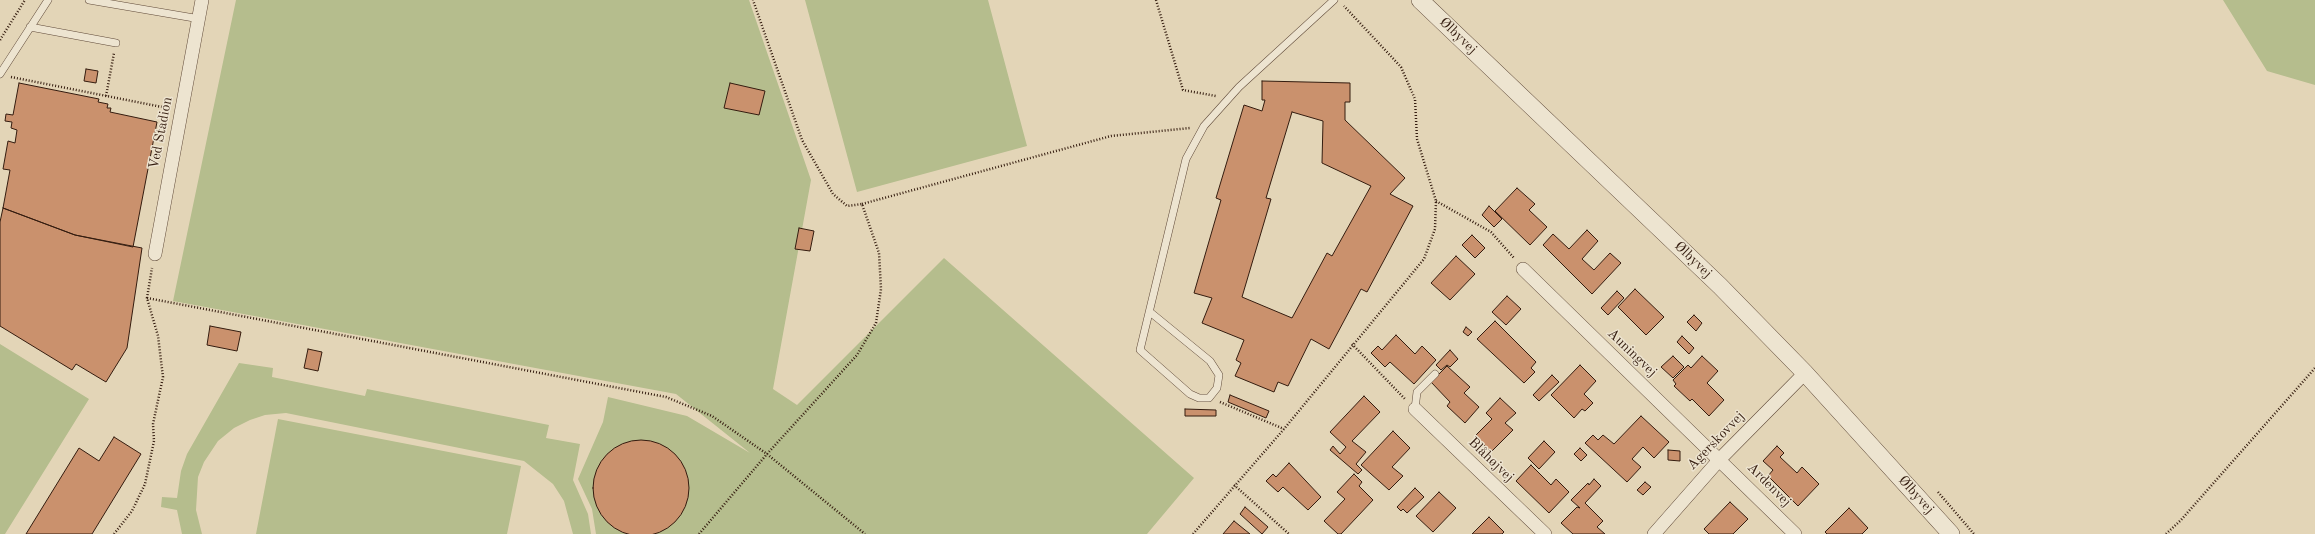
<!DOCTYPE html>
<meta charset="utf-8">
<style>
body{margin:0}
canvas{display:block;background:#e3d5b7}
</style>
<canvas width="2315" height="534"></canvas>
<script>
const ctx = document.querySelector('canvas').getContext('2d');
ctx.lineJoin = 'round';
function fillPath(path, color) { ctx.fillStyle = color; ctx.fill(path, 'evenodd'); }
const shape = rows => new Path2D(rows.map(r => 'M' + r).join(''));
function stroke(path, color, width, dash) { ctx.strokeStyle = color; ctx.lineWidth = width; ctx.lineCap = dash ? 'butt' : 'round'; ctx.setLineDash(dash || []); ctx.stroke(path); }
function label(font, color, halo, rows, align = 'center') {
  ctx.font = font + ' "Old Standard TT",serif'; ctx.lineWidth = 3; ctx.setLineDash([]); ctx.textBaseline = 'middle'; ctx.strokeStyle = halo; ctx.fillStyle = color; for (const [text, x, y, turn = 0] of rows) {
    ctx.save(); ctx.translate(x, y); ctx.rotate((+turn || 0) * Math.PI / 180); ctx.textAlign = isNaN(turn) ? turn : align; if (halo) ctx.strokeText(text, 0, 0); ctx.fillText(text, 0, 0); ctx.restore();
  }
}
const green = shape([
 [236,0,749,0,811,180,773,389,797,405,944,258,1194,478,1147,534,596,534,592,509,578,479,603,422,608,397,687,416,750,453,676,394,173,301],
 [805,0,988,0,1027,146,857,192],
 [2223,0,2315,0,2315,85,2267,71],
 [0,344,89,399,5,534,0,534],
 [239,363,273,368,272,377,365,396,367,389,549,425,546,438,580,444,573,480,588,514,591,534,573,534,564,501,553,484,524,461,286,413,265,415,250,420,234,428,218,441,204,462,198,477,196,510,202,534,182,534,177,510,161,507,162,497,177,498,181,471,187,454],
 [278,419,521,466,507,534,256,534]
]);
const building = shape([
 [86,69,98,71,96,83,84,81,86,69],
 [1262,81,1350,83,1350,102,1345,102,1345,120,1405,178,1390,194,1413,206,1367,292,1361,289,1329,349,1311,339,1288,386,1278,382,1274,392,1235,376,1241,363,1236,360,1244,340,1202,323,1212,298,1194,293,1221,200,1216,198,1244,105,1262,111,1265,100,1262,100,1262,81],
 [1292,112,1323,121,1322,163,1371,186,1332,256,1327,253,1292,318,1242,297,1271,199,1266,198,1292,112],
 [19,83,99,99,98,102,108,104,107,108,111,108,110,112,157,122,133,247,75,235,3,208,10,170,3,169,8,141,15,143,17,130,11,128,12,122,5,121,6,114,13,115,19,83],
 [730,83,765,91,759,115,724,108,730,83],
 [1517,188,1535,204,1529,210,1547,227,1530,245,1495,211,1517,188],
 [1489,206,1502,219,1494,227,1482,215,1489,206],
 [3,208,75,235,142,248,127,348,106,382,76,364,72,370,0,326,0,222,3,208],
 [799,228,814,231,810,251,795,249,799,228],
 [1587,230,1598,241,1582,259,1594,270,1610,253,1621,263,1592,294,1543,245,1553,234,1569,249,1587,230],
 [1472,235,1485,248,1475,258,1462,245,1472,235],
 [1456,256,1475,274,1450,300,1431,283,1456,256],
 [1635,289,1664,317,1646,335,1618,307,1635,289],
 [1617,291,1624,298,1608,315,1601,308,1617,291],
 [1507,296,1521,309,1506,325,1492,312,1507,296],
 [1694,315,1702,323,1696,331,1687,322,1694,315],
 [1495,321,1536,362,1531,368,1535,372,1524,383,1477,339,1495,321],
 [210,326,241,332,237,351,207,345,210,326],
 [1466,327,1472,332,1468,336,1463,332,1466,327],
 [1396,335,1415,354,1422,346,1436,360,1414,384,1390,362,1385,367,1371,353,1378,346,1382,350,1396,335],
 [1682,336,1694,348,1689,354,1677,342,1682,336],
 [308,349,322,352,318,371,304,368,308,349],
 [1450,350,1458,359,1450,367,1447,365,1441,370,1436,365,1450,350],
 [1673,356,1684,367,1673,378,1661,367,1673,356],
 [1702,356,1718,371,1707,383,1724,400,1709,416,1692,399,1690,401,1674,386,1676,384,1673,380,1688,365,1691,368,1702,356],
 [1580,365,1596,381,1584,394,1593,403,1585,411,1582,409,1574,418,1551,395,1580,365],
 [1447,366,1470,387,1464,393,1479,407,1465,423,1447,406,1450,402,1431,382,1447,366],
 [1552,375,1559,382,1539,401,1533,395,1552,375],
 [1230,395,1269,411,1266,418,1228,402,1230,395],
 [1364,396,1380,412,1352,441,1366,452,1356,464,1362,470,1358,474,1330,450,1333,446,1340,454,1346,447,1330,432,1364,396],
 [1500,398,1516,413,1505,423,1513,430,1491,452,1475,436,1492,419,1486,413,1500,398],
 [1185,409,1216,410,1216,416,1185,416,1185,409],
 [1641,416,1669,442,1654,458,1643,447,1632,459,1641,467,1627,482,1585,443,1593,435,1598,440,1603,435,1614,444,1641,416],
 [1393,431,1410,448,1392,467,1403,476,1389,490,1361,465,1393,431],
 [114,437,141,454,92,534,26,534,79,448,99,461,114,437],
 '593 488a48 48 0 1 1 96 0a48 48 0 1 1-96 0Z',
 [1544,441,1555,452,1539,469,1528,458,1544,441],
 [1777,446,1784,453,1780,457,1797,473,1802,467,1819,484,1798,506,1768,476,1773,470,1763,461,1777,446],
 [1580,448,1587,455,1581,461,1574,454,1580,448],
 [1668,450,1680,451,1680,461,1668,460,1668,450],
 [1289,463,1321,497,1308,510,1283,487,1278,492,1266,481,1273,474,1276,477,1289,463],
 [1531,465,1551,485,1556,479,1569,492,1549,513,1516,481,1531,465],
 [1354,474,1362,482,1359,486,1373,500,1341,534,1338,534,1324,521,1345,499,1337,492,1354,474],
 [1594,479,1601,486,1585,503,1603,521,1597,527,1605,534,1573,534,1561,523,1577,507,1580,508,1571,500,1588,483,1589,485,1594,479],
 [1645,482,1651,487,1643,495,1637,490,1645,482],
 [1415,488,1424,497,1407,513,1403,509,1401,511,1397,507,1415,488],
 [1439,492,1456,508,1433,532,1416,516,1439,492],
 [1730,502,1748,519,1733,534,1709,534,1704,529,1730,502],
 [1245,507,1268,527,1262,534,1240,514,1245,507],
 [1849,508,1868,528,1862,534,1827,534,1825,532,1849,508],
 [1489,517,1504,532,1502,534,1472,534,1489,517],
 [1234,521,1250,534,1223,534,1234,521]
]);
const path = shape([
 [1156,0,1183,90,1216,96],
 [0,40,25,0],
 [11,77,167,108],
 [106,96,114,53],
 [1436,201,1491,232,1514,258],
 [862,204,1111,136,1190,128],
 [147,298,666,397,712,416,767,454,865,534],
 [1352,344,1405,399],
 [1220,402,1284,429],
 [1234,485,1289,534],
 [1938,492,1974,534],
 [114,534,132,511,145,484,154,441,153,424,163,377,158,336,147,298,152,268],
 [699,534,767,454,857,355,876,323,881,289,879,253,862,204,847,206,833,194,802,140,753,0],
 [1193,534,1284,429,1424,259,1435,229,1436,201,1417,139,1415,99,1401,67,1344,6],
 [2166,534,2181,520,2315,368]
]);
const service = shape([
 [89,0,200,19],
 [30,27,116,43],
 [0,74,48,0],
 [1150,312,1210,361,1219,375,1217,388,1209,398,1199,398,1190,394,1140,350,1186,159,1204,126,1239,87,1334,0],
 [1415,409,1417,392,1435,374]
]);
const minor = shape([
 [155,254,202,0],
 [1523,269,1795,534],
 [1415,409,1545,534],
 [1654,534,1720,459,1805,373]
]);
const tertiary = shape([
 [1420,0,1720,286,1805,373,1951,534]
]);
const streetNames = [
 ["Ølbyvej",1458,36,44],
 ["Ved Stadion",161,133,-79],
 ["Ølbyvej",1693,260,44],
 ["Auningvej",1632,353,44],
 ["Agerskovvej",1716,441,-46],
 ["Blåhøjvej",1491,460,44],
 ["Ardenvej",1769,485,45],
 ["Ølbyvej",1916,495,48]
];
fillPath(green, '#b5bd8d');
fillPath(building, '#ca916d');
stroke(building, '#341c0f', 1);
stroke(service, '#604a39', 8);
stroke(minor, '#604a39', 14);
stroke(tertiary, '#604a39', 18);
stroke(path, '#341c0f', 2.5, [1, 2]);
stroke(service, '#ede4d0', 7);
stroke(minor, '#ede4d0', 13);
stroke(tertiary, '#ede4d0', 17);
label('14px', '#341c0f', '#ede4d0', streetNames);
</script>
